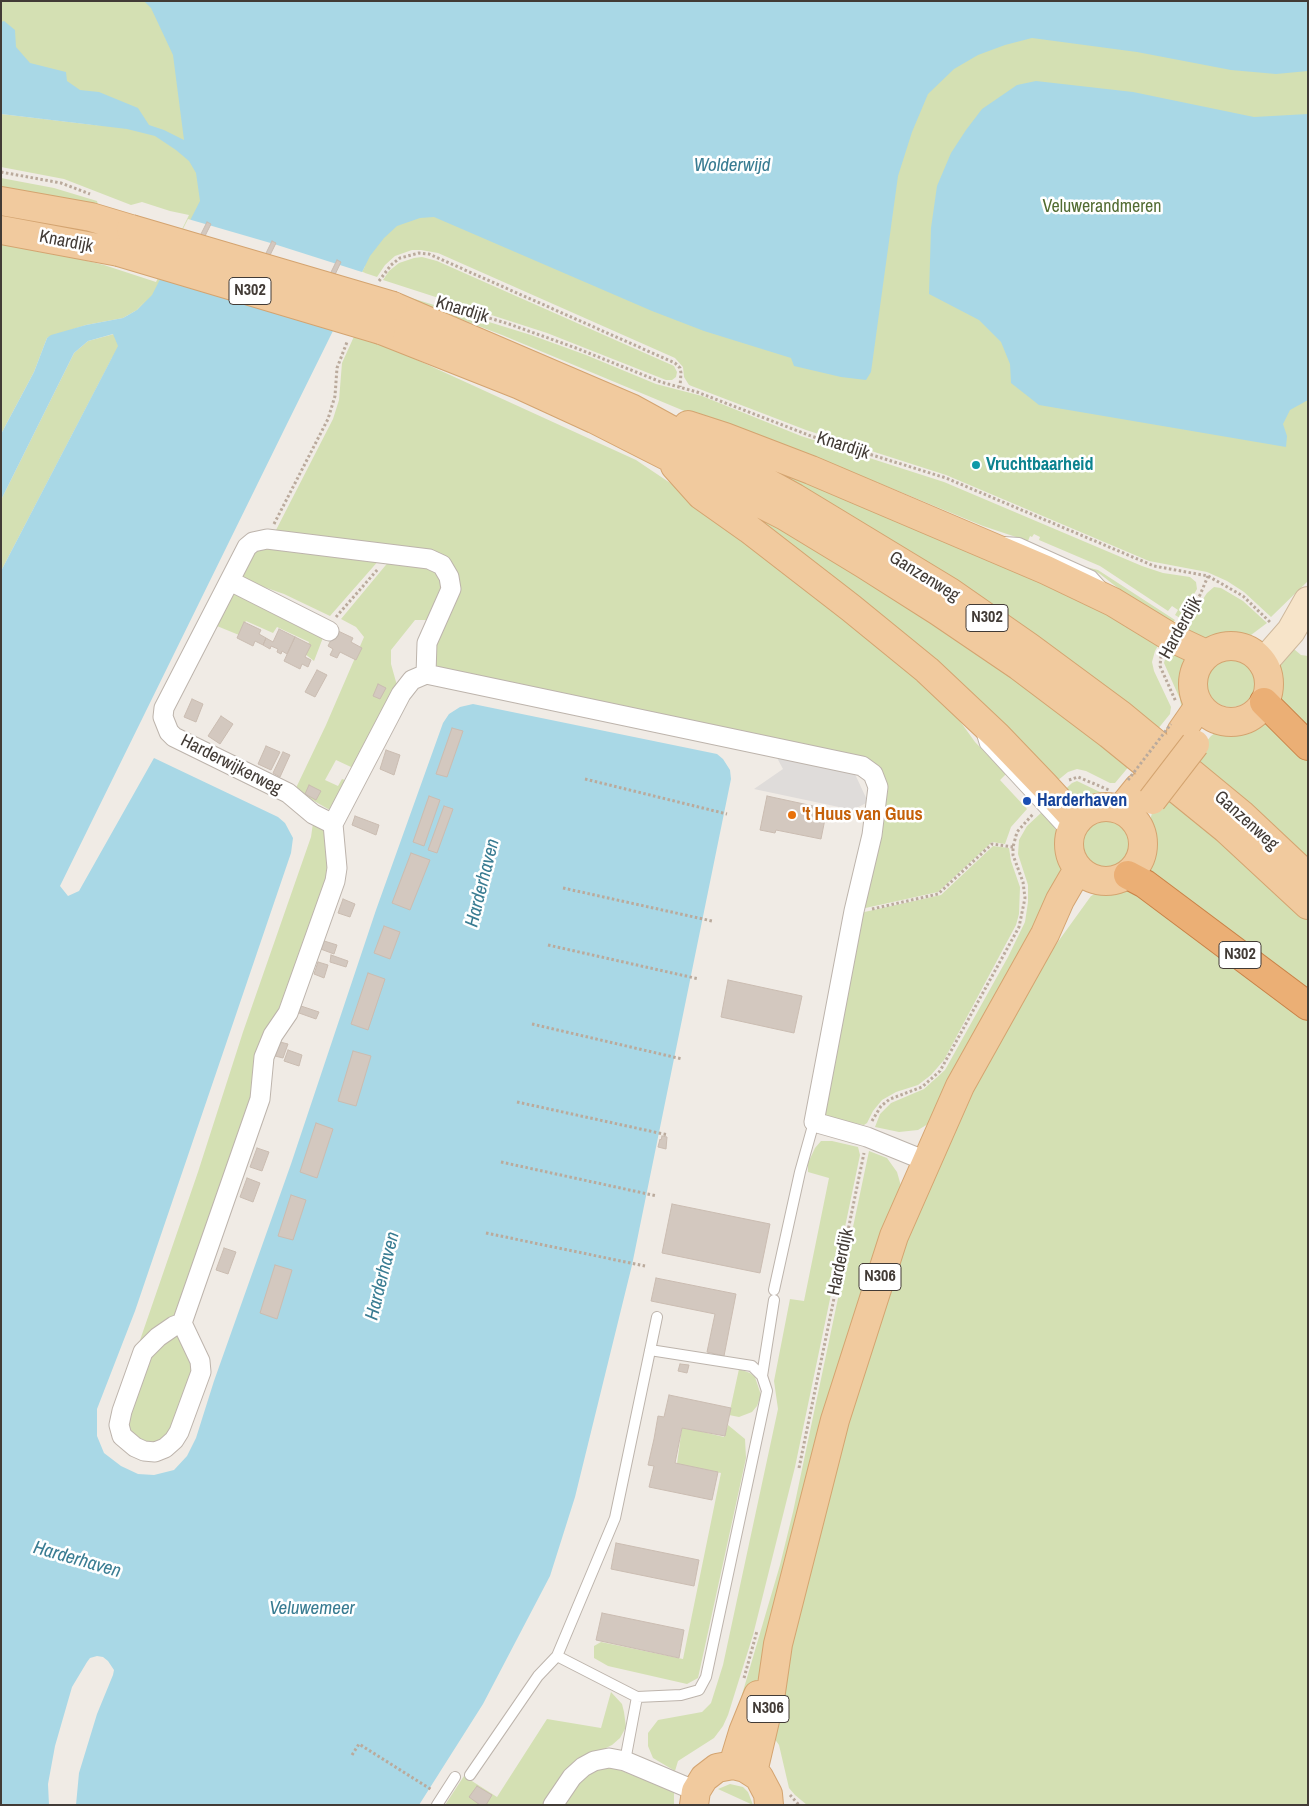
<!DOCTYPE html>
<style>
body{margin:0}
#map{position:relative;width:1309px;height:1806px;overflow:hidden;background:#f0ebe5;font-family:"Archivo Narrow",sans-serif}
canvas{display:block}
.frame{position:absolute;inset:0;border:2px solid #423b36;pointer-events:none}
</style>
<div id="map">
<canvas width="1309" height="1806"></canvas>
<div class="frame"></div>
</div>
<script>
const ctx = document.querySelector('canvas').getContext('2d');
ctx.lineJoin = 'round';
function fillPath(path, color) { ctx.fillStyle = color; ctx.fill(path, 'evenodd'); }
const shape = rows => new Path2D(rows.map(r => 'M' + r).join(''));
function stroke(path, color, width, dash) { ctx.strokeStyle = color; ctx.lineWidth = width; ctx.lineCap = dash ? 'butt' : 'round'; ctx.setLineDash(dash || []); ctx.stroke(path); }
function label(font, color, halo, rows, align = 'center') {
  ctx.font = font + ' "Archivo Narrow",sans-serif'; ctx.lineWidth = 5; ctx.setLineDash([]); ctx.textBaseline = 'middle'; ctx.strokeStyle = halo; ctx.fillStyle = color; for (const [text, x, y, turn = 0] of rows) {
    ctx.save(); ctx.translate(x, y); ctx.rotate((+turn || 0) * Math.PI / 180); ctx.textAlign = isNaN(turn) ? turn : align; if (halo) ctx.strokeText(text, 0, 0); ctx.fillText(text, 0, 0); ctx.restore();
  }
}
const green = shape([
 [1,1,1308,1,1308,581,1271,617,1244,592,1227,581,1207,572,1149,561,946,475,806,430,689,385,684,377,683,367,675,358,438,253,421,250,412,250,395,256,385,265,377,277,362,272,365,266,112,358,1,571,1,500,74,353,88,341,114,334,147,299,137,310,123,318,86,325,47,338,34,372,1,434,1,240,104,265,156,282,189,215,170,211,142,202,131,205,64,179,1,167,1,114,103,126,1,111],
 [1,178,54,188,97,201,98,205,1,191],
 [422,257,437,261,674,366,677,372,676,377,672,380,666,380,547,333,383,280,389,271,399,263,414,258],
 [405,296,531,335,586,355,656,384,702,396,801,436,944,482,1142,566,1163,573,1190,577,1196,582,1197,589,1180,618,1175,615,1178,610,1172,606,1168,611,1100,566,1039,540,1040,537,1034,534,1032,537,1030,536,1028,541,983,526,852,472,799,456,725,428,502,335,405,298],
 [356,332,636,460,697,501,929,678,975,742,1006,774,1000,780,1027,809,1011,827,1005,844,992,842,938,892,861,909,880,770,873,762,439,671,431,662,450,568,275,532,333,419,339,400,342,363],
 [721,439,1163,637,1155,651,1152,662,1154,671,1171,707,1170,714,1157,730],
 [706,486,746,507,953,634,1131,764,1115,783,1110,783,1086,771,1077,769,1068,772,1052,785],
 [255,547,380,559,330,616,284,594,238,578],
 [390,560,432,564,445,575,434,620,415,620,391,650,391,664,398,689,357,769,350,771,351,767,336,760,325,780,338,786,342,779,345,780,347,777,353,780,335,813,295,790,326,725,364,637,356,627,341,619],
 [1086,567,1098,570,1175,620,1169,628,1100,574],
 [1214,587,1221,588,1243,601,1267,623,1251,635,1242,638,1224,638,1207,642,1179,635,1207,593],
 [236,588,324,635,314,661,305,654,309,642,277,627,273,633,246,621,239,635,212,624],
 [1174,644,1194,658,1187,674,1187,700,1182,711,1180,699,1164,663,1166,656],
 [1288,644,1301,655,1308,656,1308,737,1276,700,1276,664],
 '1207 683a24 24 0 1 1 48 0a24 24 0 1 1-48 0Z',
 [1264,713,1308,752,1308,858,1192,758,1211,736,1216,732,1247,725,1259,718],
 [1077,781,1102,793,1118,794,1112,799,1092,803,1081,809,1060,794,1072,783],
 [1165,792,1256,871,1308,920,1308,999,1142,872,1150,855,1150,821,1152,813],
 [1042,812,1053,825,1060,836,1064,873,928,1124,918,1130,899,1132,875,1127,880,1114,891,1103,924,1089,945,1070,1008,957,1025,922,1028,902,1028,885,1018,854,1019,840,1027,826],
 '1082 845a24 24 0 1 1 48 0a24 24 0 1 1-48 0Z',
 [313,823,327,830,331,872,257,1081,183,1311,138,1346,198,1172,243,1032,311,837],
 [993,846,1009,848,1011,861,1020,887,1019,914,1016,925,1001,953,944,1060,931,1075,918,1085,896,1092,882,1100,873,1111,867,1123,864,1125,829,1119,825,1116,821,1104,860,913,941,895],
 [1129,887,1308,1013,1308,1805,807,1805,795,1795,789,1788,779,1745,774,1738,786,1653,835,1459,903,1247,970,1094,1047,957,1091,896,1100,891],
 [821,1141,832,1141,858,1147,860,1155,795,1467,753,1635,728,1715,723,1726,714,1738,678,1761,675,1771,653,1758,648,1746,648,1733,658,1720,702,1712,711,1703,723,1665,778,1409,774,1381,790,1299,804,1301,829,1178,808,1172,808,1163,815,1148],
 [869,1151,887,1158,897,1172,901,1186,767,1654,741,1727,734,1722,780,1565,793,1512],
 [179,1335,196,1363,174,1430,154,1446,140,1445,125,1431,147,1352,157,1343],
 [739,1369,750,1373,755,1377,761,1395,757,1406,752,1412,739,1417,729,1415],
 [728,1425,745,1439,746,1458,698,1678,687,1684,608,1666,594,1658,594,1646,601,1642,683,1659,721,1473,677,1464,682,1427,724,1437],
 [611,1692,622,1704,624,1712,626,1727,620,1738,612,1745,574,1764,544,1805,445,1805,464,1776,497,1797,547,1719,601,1728],
 [609,1766,674,1791,674,1805,559,1805,583,1774],
 [730,1784,743,1787,748,1792,753,1805,718,1789]
]);
const parking = shape([
 [776,756,854,772,868,802,853,810,754,789,783,769]
]);
const water = shape([
 [144,1,1308,1,1308,71,1276,74,1231,70,1137,52,1032,38,1005,45,978,55,954,69,928,94,912,132,898,176,871,372,866,380,841,377,794,366,791,358,704,331,652,311,434,217,420,218,397,226,384,238,370,256,284,430,60,886,68,896,79,891,154,758,278,817,285,823,293,838,291,853,135,1311,97,1409,97,1436,104,1453,121,1466,138,1474,154,1475,174,1470,187,1456,196,1438,214,1381,291,1164,376,910,443,723,449,714,460,707,473,704,717,754,723,759,730,770,731,779,632,1265,575,1497,550,1576,483,1704,419,1805,76,1805,79,1773,97,1714,113,1675,114,1670,108,1661,103,1657,97,1656,90,1658,87,1662,72,1687,55,1746,48,1784,49,1805,1,1805,1,571,118,346,113,334,88,341,74,353,1,500,1,434,34,372,47,338,51,335,86,325,123,318,137,310,152,295,200,201,196,173,189,161,176,150,155,136,127,129,1,114,1,22,4,21,15,30,16,47,30,63,66,72,67,81,80,90,99,92,138,108,149,125,164,130,184,140,173,55,151,8],
 [1036,81,1133,92,1254,117,1308,114,1308,400,1290,410,1283,424,1287,436,1286,447,1039,405,1011,383,1010,364,1001,342,979,320,929,294,931,228,937,186,951,153,966,130,982,109,1017,85]
]);
const pier = shape([
 [188,219,274,244,365,273,338,328,160,274]
]);
const building = shape([
 [207,222,211,224,181,284,177,282,207,222],
 [272,241,276,243,246,304,242,302,272,241],
 [337,260,341,262,312,323,307,321,337,260],
 [244,622,261,630,259,634,266,638,263,645,255,641,253,646,237,638,244,622],
 [279,629,295,637,287,654,282,651,281,654,277,652,278,649,271,646,270,649,263,645,266,638,273,642,279,629],
 [336,630,353,638,351,642,362,648,356,660,340,652,337,658,330,655,333,649,328,646,336,630],
 [295,637,311,645,305,657,311,660,308,667,302,664,300,669,284,661,295,637],
 [317,670,327,675,315,697,305,692,317,670],
 [378,684,386,688,380,699,373,696,378,684],
 [192,699,203,704,196,722,184,717,192,699],
 [221,716,233,724,220,744,208,736,221,716],
 [452,728,463,731,447,777,436,774,452,728],
 [266,746,280,752,271,770,258,764,266,746],
 [386,750,400,755,394,775,380,769,386,750],
 [283,752,290,755,280,777,273,773,283,752],
 [309,785,321,791,316,800,305,794,309,785],
 [429,796,440,800,424,846,413,842,429,796],
 [767,796,827,809,821,839,776,830,775,833,760,830,767,796],
 [444,806,453,809,437,853,428,850,444,806],
 [355,816,379,825,376,835,352,825,355,816],
 [411,853,430,860,410,910,392,903,411,853],
 [343,899,355,904,350,917,338,913,343,899],
 [384,926,400,932,390,959,374,953,384,926],
 [321,940,337,945,334,954,318,948,321,940],
 [331,955,348,961,346,967,330,962,331,955],
 [318,962,328,965,324,978,314,974,318,962],
 [368,973,385,979,368,1030,351,1024,368,973],
 [728,980,802,996,794,1033,721,1017,728,980],
 [301,1006,319,1012,316,1019,299,1013,301,1006],
 [280,1042,288,1044,283,1058,275,1056,280,1042],
 [288,1050,302,1055,299,1066,284,1061,288,1050],
 [353,1051,371,1056,356,1106,338,1101,353,1051],
 [316,1123,333,1129,317,1178,300,1172,316,1123],
 [662,1136,667,1137,666,1149,658,1147,660,1139,661,1140,662,1136],
 [257,1148,269,1152,262,1171,250,1167,257,1148],
 [247,1178,260,1183,253,1202,240,1197,247,1178],
 [291,1195,306,1200,293,1240,278,1236,291,1195],
 [672,1204,770,1224,760,1273,662,1253,672,1204],
 [224,1248,236,1252,228,1274,216,1270,224,1248],
 [275,1265,292,1270,277,1319,260,1313,275,1265],
 [656,1278,736,1294,724,1356,707,1352,715,1314,651,1301,656,1278],
 [680,1364,689,1365,687,1373,678,1371,680,1364],
 [669,1395,731,1408,725,1436,682,1428,675,1463,718,1472,712,1500,649,1487,654,1466,648,1465,654,1439,658,1416,664,1417,669,1395],
 [616,1543,699,1560,694,1586,611,1569,616,1543],
 [602,1613,684,1630,679,1658,596,1640,602,1613],
 [477,1786,492,1795,486,1805,480,1805,469,1797,477,1786]
]);
const path = shape([
 [1,172,61,183,90,194],
 [379,281,391,265,400,258,419,253,429,254,675,363,680,368,681,373,680,387],
 [456,308,509,324,576,348,661,382,697,392,811,436,946,478,1154,566,1208,576,1243,596,1271,623],
 [274,524,328,419,335,396,337,368,347,342],
 [336,617,378,569],
 [1182,621,1200,595,1208,576],
 [1161,656,1160,666,1176,702],
 [585,779,727,814],
 [1069,780,1078,777,1109,790],
 [563,888,712,921],
 [872,909,938,894,992,844,1013,847],
 [548,945,699,979],
 [532,1024,682,1059],
 [517,1102,668,1135],
 [872,1121,881,1106,890,1099,922,1087,940,1071,1019,927,1025,898,1023,882,1013,855,1013,847,1017,832,1033,814],
 [501,1162,657,1196],
 [486,1233,645,1266],
 [799,1468,864,1153],
 [744,1678,757,1631],
 [352,1755,359,1744,432,1790],
 [790,1795,799,1805]
]);
const lane = shape([
 [1004,542,1019,543,1092,576,1102,587],
 [981,731,985,744,1070,836],
 [774,1290,800,1172,814,1122],
 [762,1376,774,1300],
 [557,1656,615,1518,657,1317],
 [625,1761,637,1697],
 [470,1775,538,1676,557,1656,637,1697,681,1695,699,1690,706,1677,767,1391,762,1376,752,1366,650,1350],
 [437,1805,455,1777]
]);
const street = shape([
 [230,581,329,631],
 [333,824,313,814,288,793,174,737,169,732,163,717,164,708,247,547,253,542,267,539,429,559,442,565,449,577,451,589,427,643,426,674],
 [182,1323,200,1361,201,1372,179,1432,174,1440,165,1448,155,1452,144,1451,135,1447,122,1436,119,1425,122,1411,143,1352,158,1337,174,1326,182,1323,260,1099,264,1057,273,1035,288,1013,335,881,337,868,333,824,401,694,412,680,426,674,862,766,873,774,878,787,872,835,854,911,814,1122,867,1137,926,1161],
 [553,1805,572,1777,583,1767,594,1761,609,1758,625,1761,696,1791]
]);
const secondary = shape([
 [1263,663,1291,631,1308,601]
]);
const primary = shape([
 [1,201,91,217,131,229],
 [1,230,119,252],
 [393,306,631,408,795,498,950,592,1029,647,1121,715,1241,814,1308,877],
 [381,330,520,385,594,419,785,516,864,564,938,611,1019,666,1109,734,1226,829,1308,905],
 [688,425,725,437,811,470,1046,570,1113,602,1172,638,1206,654],
 [675,466,701,495,749,529,851,608,927,670,997,736,1044,785,1077,821],
 '1193 684a38 38 0 1 1 76 0a38 38 0 1 1-76 0Z',
 [1181,732,1199,706],
 '1069 844a37 37 0 1 1 74 0a37 37 0 1 1-74 0Z',
 [1121,809,1138,788],
 [733,1765,743,1732,758,1695],
 [753,1772,770,1699,778,1644,835,1420,894,1236,960,1086,1045,934,1060,900,1078,869],
 [694,1805,696,1791,704,1778,717,1768,733,1765,745,1768,759,1777,768,1794,769,1805]
]);
const highway = shape([
 [1264,702,1308,746],
 [1128,875,1145,884,1308,1006]
]);
const pathBridge = shape([
 [1128,780,1171,724]
]);
const primaryBridge = shape([
 [131,229,393,306],
 [119,252,381,330],
 [1152,800,1195,744]
]);
const markers = [
 [976,465,5,"#0f9aa8"],
 [1027,801,5,"#1a4fb4"],
 [792,815,5,"#e8710a"]
];
const shields = [
 [250,291,42],
 [987,618,42],
 [1240,955,42],
 [880,1277,42],
 [768,1709,42]
];
const shieldNames = [
 ["N302",250,291],
 ["N302",987,618],
 ["N302",1240,955],
 ["N306",880,1277],
 ["N306",768,1709]
];
const parkNames = [
 ["Veluwerandmeren",1102,207]
];
const streetNames = [
 ["Knardijk",66,242,11],
 ["Knardijk",462,310,17],
 ["Knardijk",843,446,18],
 ["Ganzenweg",924,577,32],
 ["Harderdijk",1181,628,-61],
 ["Harderwijkerweg",231,765,27],
 ["Ganzenweg",1246,821,42],
 ["Harderdijk",841,1262,-78]
];
const cultureNames = [
 ["Vruchtbaarheid",986,465]
];
const transitNames = [
 ["Harderhaven",1037,801]
];
const foodNames = [
 ["'t Huus van Guus",802,815]
];
const waterNames = [
 ["Wolderwijd",732,166],
 ["Harderhaven",483,883,-76],
 ["Harderhaven",383,1276,-76],
 ["Harderhaven",77,1560,16],
 ["Veluwemeer",312,1609]
];
fillPath(green, '#d4e0b3');
fillPath(parking, '#dfdcda');
fillPath(water, '#a9d8e6');
fillPath(pier, '#f0ebe5');
fillPath(building, '#d3c8bf');
stroke(building, '#cabcb1', 1);
stroke(lane, '#bdb4ac', 12);
stroke(street, '#bdb4ac', 21);
stroke(secondary, '#ceb89c', 30);
stroke(primary, '#d4a470', 30);
stroke(highway, '#c98247', 30);
stroke(path, '#baaa9c', 3, [2.5, 2.5]);
stroke(lane, '#fff', 10);
stroke(street, '#fff', 19);
stroke(secondary, '#f7e4c9', 28);
stroke(primary, '#f1ca9e', 28);
stroke(highway, '#ebaf75', 28);
stroke(primaryBridge, '#d4a470', 30, []);
stroke(pathBridge, '#baaa9c', 3, [2.5, 2.5]);
stroke(primaryBridge, '#f1ca9e', 28);
for (const [x, y, r, color] of markers) { const dot = new Path2D(); dot.arc(x, y, r, 0, 2 * Math.PI); ctx.fillStyle = color; ctx.fill(dot); stroke(dot, '#fff', 2); }
for (const [x, y, w] of shields) { const box = new Path2D(); box.roundRect(x - w / 2, y - 13.5, w, 27, 4); ctx.fillStyle = '#fff'; ctx.fill(box); stroke(box, '#423b36', 1); }
label('bold 16px', '#423b36', null, shieldNames);
label('18px', '#526c31', '#fff', parkNames);
label('18px', '#423b36', '#fff', streetNames);
label('bold 18px', '#0d838f', '#fff', cultureNames, 'left');
label('bold 18px', '#164399', '#fff', transitNames, 'left');
label('bold 18px', '#c56008', '#fff', foodNames, 'left');
label('italic 19px', '#397c92', '#fff', waterNames);
</script>
